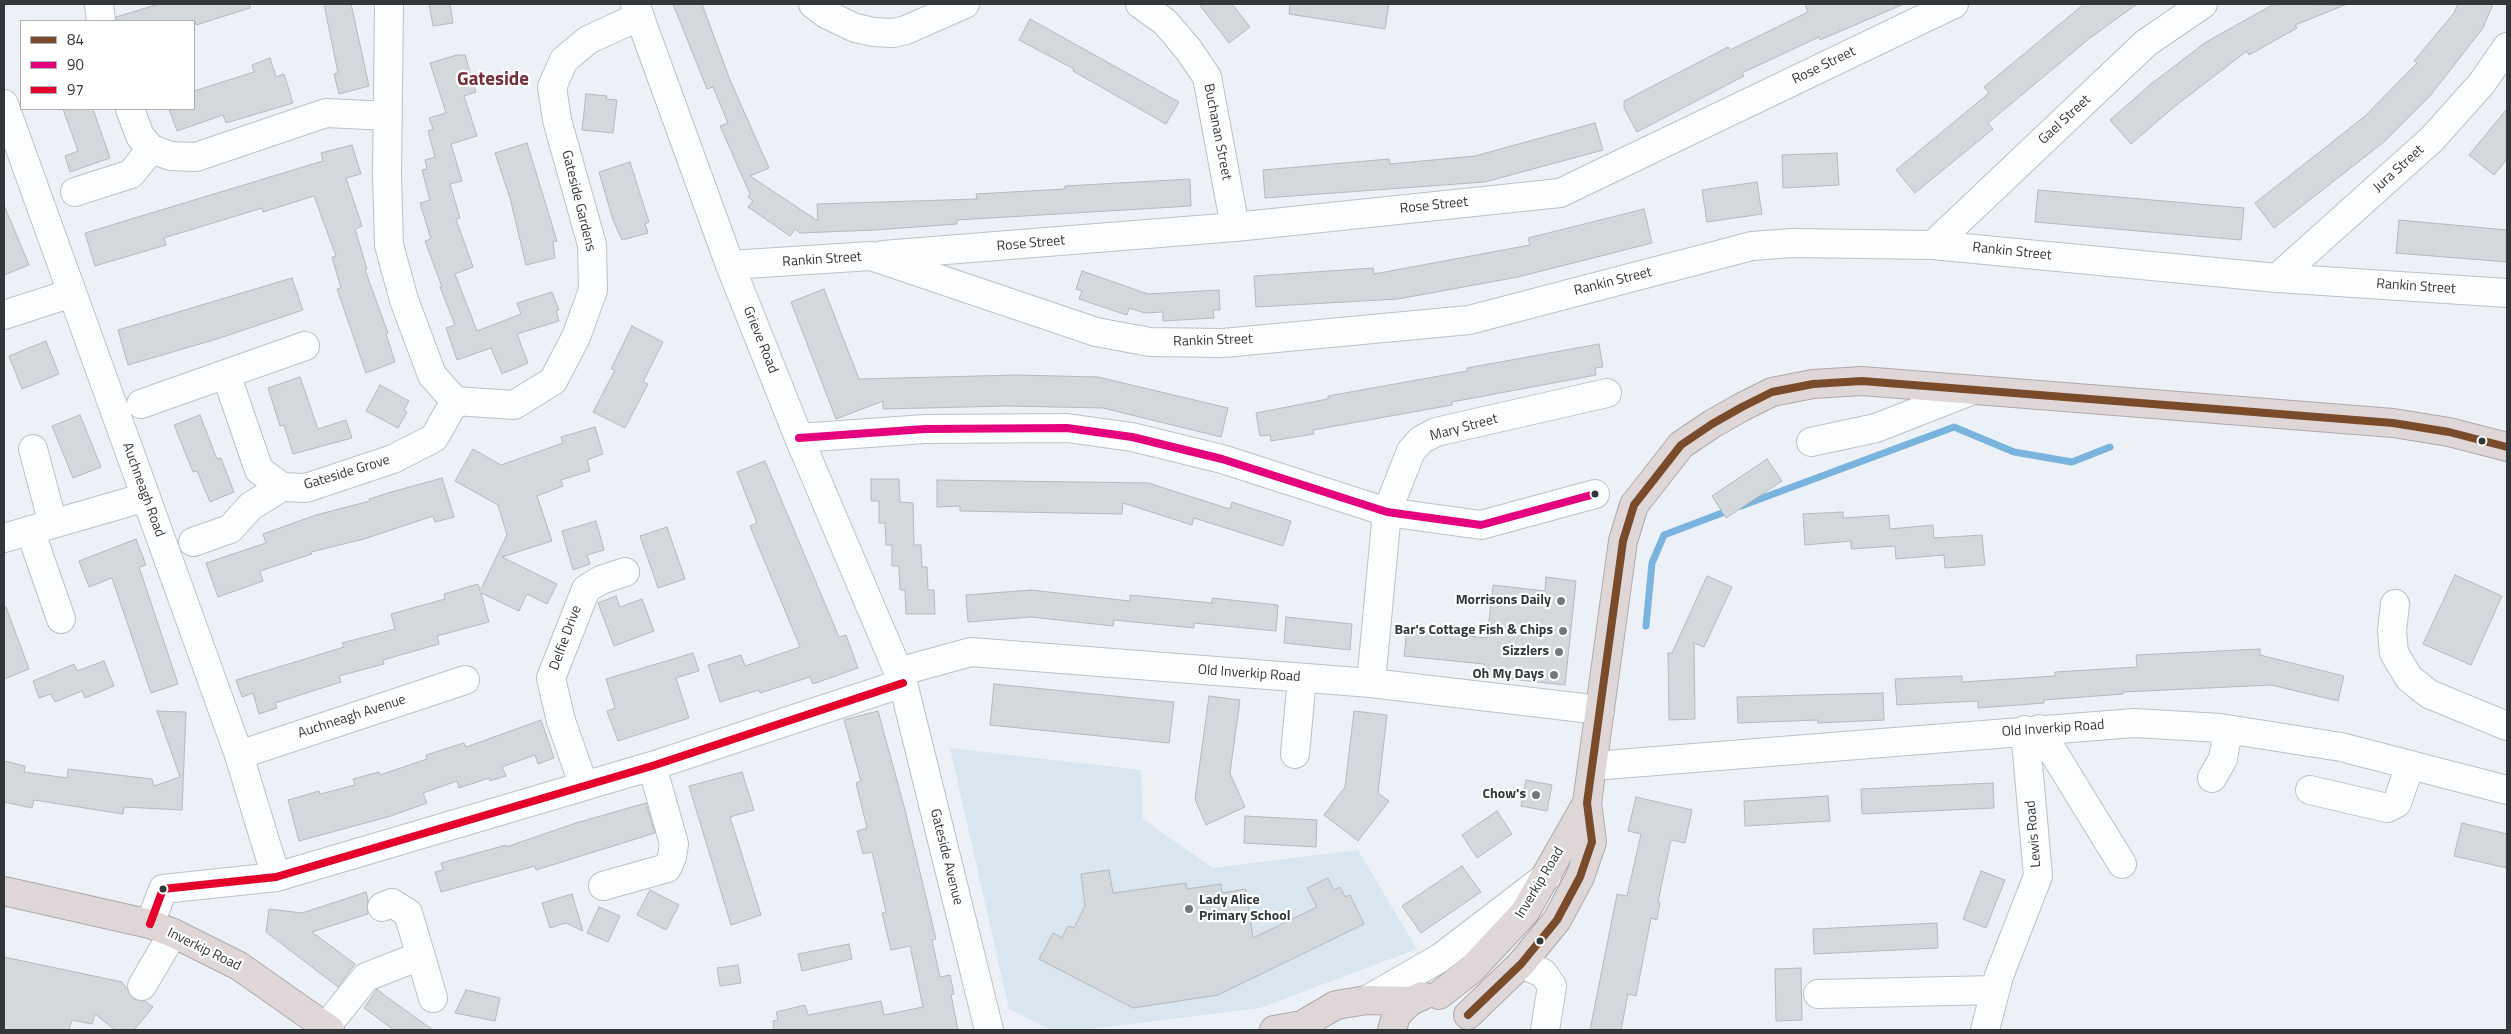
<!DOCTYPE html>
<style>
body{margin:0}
#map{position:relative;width:2511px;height:1034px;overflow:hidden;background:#ebf1f6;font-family:"Titillium Web",sans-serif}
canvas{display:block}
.frame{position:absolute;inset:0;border:5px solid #32373a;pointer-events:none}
.legend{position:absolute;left:20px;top:20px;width:175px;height:90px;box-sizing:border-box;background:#fff;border:1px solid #adafb0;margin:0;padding:6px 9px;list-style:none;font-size:15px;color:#32373a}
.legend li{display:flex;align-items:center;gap:10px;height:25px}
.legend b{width:25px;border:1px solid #adafb0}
</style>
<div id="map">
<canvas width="2511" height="1034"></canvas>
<div class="frame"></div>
<ul class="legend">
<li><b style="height:6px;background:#7a4b2a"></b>84</li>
<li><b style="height:6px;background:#e5007d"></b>90</li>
<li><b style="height:6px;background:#e4002b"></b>97</li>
</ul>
</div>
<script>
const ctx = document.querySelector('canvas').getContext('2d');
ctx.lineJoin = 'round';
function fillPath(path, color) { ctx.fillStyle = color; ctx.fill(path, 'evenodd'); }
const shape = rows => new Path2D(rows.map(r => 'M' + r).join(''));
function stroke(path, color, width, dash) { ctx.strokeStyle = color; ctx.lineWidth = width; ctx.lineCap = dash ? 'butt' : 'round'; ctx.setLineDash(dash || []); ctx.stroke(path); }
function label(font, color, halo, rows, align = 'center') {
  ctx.font = font + ' "Titillium Web",sans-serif'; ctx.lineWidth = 4.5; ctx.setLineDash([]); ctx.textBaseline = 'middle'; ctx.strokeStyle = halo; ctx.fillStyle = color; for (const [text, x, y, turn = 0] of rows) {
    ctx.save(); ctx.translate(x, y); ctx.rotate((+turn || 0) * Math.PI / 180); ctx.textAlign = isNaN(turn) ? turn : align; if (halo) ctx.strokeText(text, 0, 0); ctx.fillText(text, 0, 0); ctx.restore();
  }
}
const built = shape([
 [950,748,1141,770,1143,819,1213,868,1358,850,1417,949,1260,1008,1082,1030,1052,1030,1009,1009]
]);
const stream = shape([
 [1741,506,1954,427,2014,452,2072,462,2110,447],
 [1646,626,1652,563,1664,535,1730,510]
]);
const building = shape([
 [159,4,250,4,250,8,196,25,195,21,117,21,116,17,159,4],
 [324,4,351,4,369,86,339,94,334,74,338,73,324,4],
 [429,4,450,4,453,23,433,26,429,4],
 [673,4,702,4,730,80,769,168,750,176,818,221,817,204,977,199,976,194,1065,189,1065,186,1190,179,1191,206,957,220,957,224,875,230,800,233,795,229,790,236,748,207,753,201,748,197,750,194,720,126,728,123,713,87,707,89,673,4],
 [1199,4,1232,4,1250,27,1229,43,1199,4],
 [1290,4,1389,4,1385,29,1289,14,1290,4],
 [1805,4,1904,4,1820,40,1819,37,1742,73,1744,76,1637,132,1624,108,1624,101,1728,47,1730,50,1808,12,1805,4],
 [2084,4,2137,4,2090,38,1988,123,1993,129,1915,193,1896,170,1989,93,1984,87,2084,4],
 [2274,4,2345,5,2295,25,2297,28,2249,55,2247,51,2174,107,2131,144,2110,120,2151,84,2206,42,2274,4],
 [2458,4,2493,4,2483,28,2430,96,2385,141,2274,228,2255,203,2365,116,2417,63,2414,61,2454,13,2458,4],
 [1030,19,1179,102,1166,124,1073,71,1074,69,1019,40,1030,19],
 [457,55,465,55,476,92,464,96,477,136,451,144,462,181,450,184,460,218,456,219,473,267,455,274,477,331,521,314,517,303,552,292,559,310,556,311,559,321,517,334,528,363,502,374,491,348,457,360,446,328,455,325,440,287,442,287,425,241,431,239,420,203,430,200,422,170,427,169,425,160,435,157,428,131,433,129,429,118,446,113,430,63,457,55],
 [270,58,276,77,284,74,293,103,226,123,223,115,177,131,169,109,194,109,194,91,254,72,252,65,270,58],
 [586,94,607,96,606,99,617,100,613,133,582,130,586,94],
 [63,109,93,109,110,158,70,172,65,156,78,151,63,109],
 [2507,109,2507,159,2494,175,2469,155,2507,109],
 [1595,123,1603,150,1485,182,1265,198,1263,170,1389,159,1390,164,1475,156,1595,123],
 [527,143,557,241,553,242,555,258,526,265,510,198,495,153,527,143],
 [352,145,361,174,346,178,362,226,355,229,367,269,365,270,388,333,386,334,395,362,366,373,337,289,341,288,332,257,336,256,314,196,263,212,262,208,164,238,166,245,95,266,85,233,323,161,321,153,352,145],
 [1837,153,1839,185,1783,188,1782,155,1837,153],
 [630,162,649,222,645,224,648,233,622,240,613,220,599,172,630,162],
 [1757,182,1762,214,1707,222,1702,190,1757,182],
 [2038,190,2244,208,2241,240,2035,222,2038,190],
 [4,205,29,265,4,275,4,205],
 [1644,209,1652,243,1518,277,1398,299,1256,307,1254,276,1373,268,1374,274,1530,245,1528,238,1644,209],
 [2399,220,2507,230,2507,262,2396,253,2399,220],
 [1082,271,1148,294,1219,290,1220,310,1213,310,1214,318,1163,321,1163,312,1145,313,1129,308,1127,315,1079,299,1082,291,1076,289,1082,271],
 [292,278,303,310,217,339,128,365,118,330,292,278],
 [824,289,859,379,1018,375,1098,377,1228,408,1221,437,1103,408,1007,406,883,409,883,401,836,419,791,302,824,289],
 [632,326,663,342,643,382,648,384,625,428,593,412,615,370,611,369,632,326],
 [46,341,59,374,22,389,9,356,46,341],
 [1599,344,1603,367,1595,368,1596,375,1452,402,1452,405,1313,430,1314,434,1271,441,1270,435,1260,436,1256,413,1328,399,1328,396,1467,371,1467,368,1599,344],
 [300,377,318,429,346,420,352,438,293,454,284,425,280,426,268,388,300,377],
 [380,385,409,401,404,410,407,412,398,428,366,411,380,385],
 [80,415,101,467,73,478,52,426,80,415],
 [200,415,217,459,221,458,234,492,210,502,197,471,193,472,174,425,200,415],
 [595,427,603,454,587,460,590,471,561,480,563,486,537,496,552,541,502,557,557,584,547,604,527,594,519,611,481,593,489,622,437,636,439,644,383,660,384,664,339,676,341,682,275,703,277,708,259,714,253,693,242,697,236,680,344,647,342,643,395,629,391,614,445,599,444,594,478,584,480,591,507,535,498,505,455,481,473,449,501,465,563,443,561,437,595,427],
 [1767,459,1782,481,1726,518,1712,496,1767,459],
 [765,461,839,637,846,635,858,668,813,684,810,677,760,693,759,690,720,702,708,665,741,655,745,666,800,647,750,526,757,523,737,472,765,461],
 [442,478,454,517,435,522,433,516,364,539,311,552,312,554,260,571,263,581,218,597,206,563,266,543,263,534,316,515,370,501,369,499,388,493,442,478],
 [871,479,899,479,900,502,913,503,914,545,921,545,922,567,927,567,928,590,934,590,935,614,906,614,905,590,900,590,899,566,892,566,892,545,886,545,885,523,879,523,879,501,871,501,871,479],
 [937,480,1148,483,1230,509,1232,502,1291,521,1283,546,1194,518,1192,525,1123,503,1122,514,960,511,960,506,937,507,937,480],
 [1843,512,1843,518,1889,515,1890,529,1933,525,1934,538,1982,535,1985,565,1945,568,1944,555,1896,559,1895,546,1851,549,1851,541,1805,545,1803,514,1843,512],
 [596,521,604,550,587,555,590,564,573,570,562,531,596,521],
 [667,527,685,579,658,588,640,536,667,527],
 [136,539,146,565,139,567,178,684,151,693,112,578,89,587,79,561,136,539],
 [2455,575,2502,596,2471,665,2423,644,2455,575],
 [1707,576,1732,587,1704,647,1694,643,1695,719,1669,720,1668,653,1672,653,1707,576],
 [1546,577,1576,581,1565,685,1483,676,1484,664,1404,656,1407,630,1487,638,1493,585,1545,591,1546,577],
 [1031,590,1130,601,1130,595,1212,603,1212,598,1278,605,1276,631,1194,623,1194,628,1114,620,1113,626,1031,617,968,622,966,595,1031,590],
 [616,596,620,607,642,599,654,631,614,646,598,603,616,596],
 [4,607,6,607,29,669,4,679,4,607],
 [1286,617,1352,624,1350,650,1284,643,1286,617],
 [2260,649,2260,655,2344,676,2338,701,2271,685,2123,692,2123,694,2044,700,2044,703,1978,708,1978,701,1897,705,1895,679,1962,676,1962,682,2055,676,2055,672,2137,667,2136,655,2260,649],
 [693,653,699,671,676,678,689,718,618,741,607,711,615,708,606,679,693,653],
 [104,661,114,686,85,698,82,691,55,702,51,694,39,698,33,681,74,664,77,671,104,661],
 [994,684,1174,702,1169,743,990,725,994,684],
 [1883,693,1884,720,1818,723,1818,720,1738,723,1737,697,1883,693],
 [1209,696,1240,700,1230,773,1245,807,1206,825,1195,799,1209,696],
 [157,711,186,712,182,810,124,807,123,814,34,800,32,808,4,802,4,761,25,766,24,772,67,778,68,769,152,779,154,786,180,777,157,711],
 [878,711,905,810,936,939,932,940,940,977,950,975,954,994,951,995,958,1030,774,1030,773,1021,778,1020,776,1012,805,1005,808,1015,881,1001,884,1015,923,1007,910,946,891,950,882,913,886,912,872,852,863,854,857,831,867,828,856,783,861,781,844,720,878,711],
 [1354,711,1387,715,1378,793,1389,801,1358,841,1324,815,1345,787,1354,711],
 [541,720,554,758,538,764,535,755,502,767,506,776,490,781,489,778,459,788,457,781,423,793,427,803,391,816,299,841,288,800,319,791,320,794,355,785,353,779,379,772,380,775,427,759,426,755,464,743,466,747,541,720],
 [742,772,754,810,730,817,761,915,731,925,689,786,742,772],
 [1526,780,1552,785,1547,811,1521,806,1526,780],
 [1993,783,1994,808,1862,814,1861,789,1993,783],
 [1828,796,1830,821,1745,826,1744,801,1828,796],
 [1636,797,1692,810,1685,843,1671,840,1658,902,1660,902,1657,920,1651,918,1636,996,1628,994,1621,1030,1590,1030,1617,894,1627,896,1641,834,1628,831,1636,797],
 [646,803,655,833,536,870,535,866,441,892,435,872,443,870,441,863,506,845,506,847,576,823,646,803],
 [1497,811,1512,834,1477,858,1462,835,1497,811],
 [1245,816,1317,820,1316,847,1244,843,1245,816],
 [2462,823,2507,834,2507,868,2454,856,2462,823],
 [1462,866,1481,892,1421,933,1402,906,1462,866],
 [1109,870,1113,893,1186,883,1187,889,1221,884,1222,893,1246,889,1253,938,1317,907,1307,888,1328,878,1334,890,1340,887,1345,897,1350,895,1364,924,1218,995,1133,1008,1039,959,1053,933,1062,938,1068,926,1074,928,1085,906,1081,874,1109,870],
 [1981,871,2005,880,1986,928,1963,919,1981,871],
 [650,890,679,905,666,930,637,915,650,890],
 [366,892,368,900,367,905,368,914,312,932,355,964,338,987,266,932,269,909,302,913,366,892],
 [572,894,583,931,566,923,550,928,542,903,572,894],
 [599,907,620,916,608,942,587,933,599,907],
 [1937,923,1938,948,1814,954,1813,929,1937,923],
 [849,944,852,959,802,971,798,954,849,944],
 [4,957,122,982,134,999,145,1001,153,1007,134,1030,115,1030,95,1014,92,1024,72,1020,69,1030,4,1030,4,957],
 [738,965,741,983,720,986,717,968,738,965],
 [1801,968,1802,1020,1776,1021,1775,969,1801,968],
 [377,989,384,995,433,1030,394,1030,364,1008,377,989],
 [466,990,500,998,495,1021,455,1013,466,990]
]);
const minor = shape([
 [99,4,101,21],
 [389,4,387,175,389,245,404,300,432,375,455,401,514,405,553,381,576,337,593,290,592,245,557,120,552,87,564,60,588,40,640,16],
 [635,4,730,265,799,438,903,683,989,1030],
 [813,4,826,14,855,28,874,32,893,33,906,30,965,4],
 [1140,4,1165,22,1188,49,1207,77,1235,227],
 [4,104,239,755,276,877],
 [130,109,140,136,151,149,171,156,196,157,326,113,388,116],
 [75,192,131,174,151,149],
 [1933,245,2146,43,2203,4],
 [883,255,1235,227,1560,193,1954,4],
 [730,265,871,256,1096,332,1150,342,1223,343,1469,320,1752,246,1792,243,1933,245,2277,278,2507,293],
 [2277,278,2432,139,2482,83,2507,47],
 [4,315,72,293],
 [226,374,259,470,282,487,306,488,393,459,434,438,455,401],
 [141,404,305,346],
 [799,438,925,429,1067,428,1132,437,1222,459,1387,512,1481,525,1595,494],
 [1811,442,1876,428,1973,390],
 [33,449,53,524],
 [30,530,61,619],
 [4,538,146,497],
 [193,542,230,529,251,506,282,487],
 [2395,604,2392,631,2394,653,2409,678,2429,694,2507,726],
 [898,672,971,652,1371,683,1600,710],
 [1371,683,1387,512,1411,451,1421,440,1436,432,1607,393],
 [2039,729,2122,864],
 [1295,754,1302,678],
 [239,755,465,680],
 [1593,766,2134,723,2220,728,2341,747,2507,790],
 [2212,778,2223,759,2228,730],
 [584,786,561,721,551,678,586,589,601,580,625,572],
 [2310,790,2387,808,2397,803,2410,765],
 [603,886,667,868,672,857,674,844,652,766],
 [382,907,392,903,408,913,433,998],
 [150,924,163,889,276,877,652,766,903,683],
 [1521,964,1543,973,1552,986,1545,1030],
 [142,986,173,933],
 [1818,994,1995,990],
 [1367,1000,1440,958,1547,876],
 [326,1027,366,977,420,956],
 [1985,1030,1999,976,2038,876,2025,730]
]);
const highway = shape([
 [4,891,150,924,173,933,239,966,330,1030],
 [1439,995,1471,970,1525,912,1587,803],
 [1468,1015,1521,964,1557,920,1580,877,1592,842,1587,803,1623,541,1634,505,1681,445,1712,424,1742,407,1772,392,1813,384,1862,381,2393,423,2449,432,2507,447],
 [1274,1030,1302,1025,1336,1005,1367,1000,1411,1001],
 [1392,1030,1396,1016,1403,1008,1411,1001,1422,996]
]);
const bus1 = shape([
 [1468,1015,1521,964,1557,920,1580,877,1592,842,1587,803,1623,541,1634,505,1681,445,1712,424,1742,407,1772,392,1813,384,1862,381,2393,423,2449,432,2507,447]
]);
const bus2 = shape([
 [799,438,925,429,1067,428,1132,437,1222,459,1387,512,1481,525,1595,494]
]);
const bus3 = shape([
 [150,924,163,889,276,877,652,766,903,683]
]);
const markers = [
 [2482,441,4.5,"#32373a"],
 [1595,494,4.5,"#32373a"],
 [1561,601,5,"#73787c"],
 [1563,631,5,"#73787c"],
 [1559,652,5,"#73787c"],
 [1554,675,5,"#73787c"],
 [1536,795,5,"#73787c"],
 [163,889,4.5,"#32373a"],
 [1189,909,5,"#73787c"],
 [1540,941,4.5,"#32373a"]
];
const streetNames = [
 ["Rose Street",1824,66,-26],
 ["Gael Street",2065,120,-43],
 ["Buchanan Street",1217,132,79],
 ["Jura Street",2399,169,-42],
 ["Gateside Gardens",578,201,76],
 ["Rose Street",1434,206,-6],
 ["Rose Street",1031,244,-5],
 ["Rankin Street",2012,252,6],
 ["Rankin Street",822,260,-4],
 ["Rankin Street",1613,282,-14],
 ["Rankin Street",2416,287,4],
 ["Grieve Road",760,340,68],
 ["Rankin Street",1213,341,-2],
 ["Mary Street",1464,428,-15],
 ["Gateside Grove",347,473,-17],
 ["Auchneagh Road",143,490,70],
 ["Delfie Drive",566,638,-70],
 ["Old Inverkip Road",1249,674,4],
 ["Auchneagh Avenue",352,717,-18],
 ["Old Inverkip Road",2053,729,-4],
 ["Lewis Road",2034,834,-95],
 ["Gateside Avenue",946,857,76],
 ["Inverkip Road",1540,883,-59],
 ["Inverkip Road",204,950,26]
];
const poiNames = [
 ["Morrisons Daily",1551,601],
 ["Bar's Cottage Fish & Chips",1553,631],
 ["Sizzlers",1549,652],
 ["Oh My Days",1544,675],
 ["Chow's",1526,795],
 ["Lady Alice",1199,901,"left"],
 ["Primary School",1199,917,"left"]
];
const districtNames = [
 ["Gateside",493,80]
];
fillPath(built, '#dae6ef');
stroke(stream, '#7ab4de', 7);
fillPath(building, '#d3d8dc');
stroke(building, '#b5b9bd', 1);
stroke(minor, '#bdc1c5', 30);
stroke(highway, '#b1a8ac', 30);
stroke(minor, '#fcfdfe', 28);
stroke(highway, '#dfd6d7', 28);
stroke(bus1, '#7a4b2a', 8);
stroke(bus2, '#e5007d', 8);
stroke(bus3, '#e4002b', 8);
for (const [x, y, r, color] of markers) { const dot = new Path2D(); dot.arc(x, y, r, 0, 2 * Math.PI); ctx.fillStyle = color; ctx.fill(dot); stroke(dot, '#fff', 2); }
label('14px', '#32373a', '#fff', streetNames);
label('bold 14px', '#32373a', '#fff', poiNames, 'right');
label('bold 19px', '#762f39', '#fff', districtNames);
</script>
